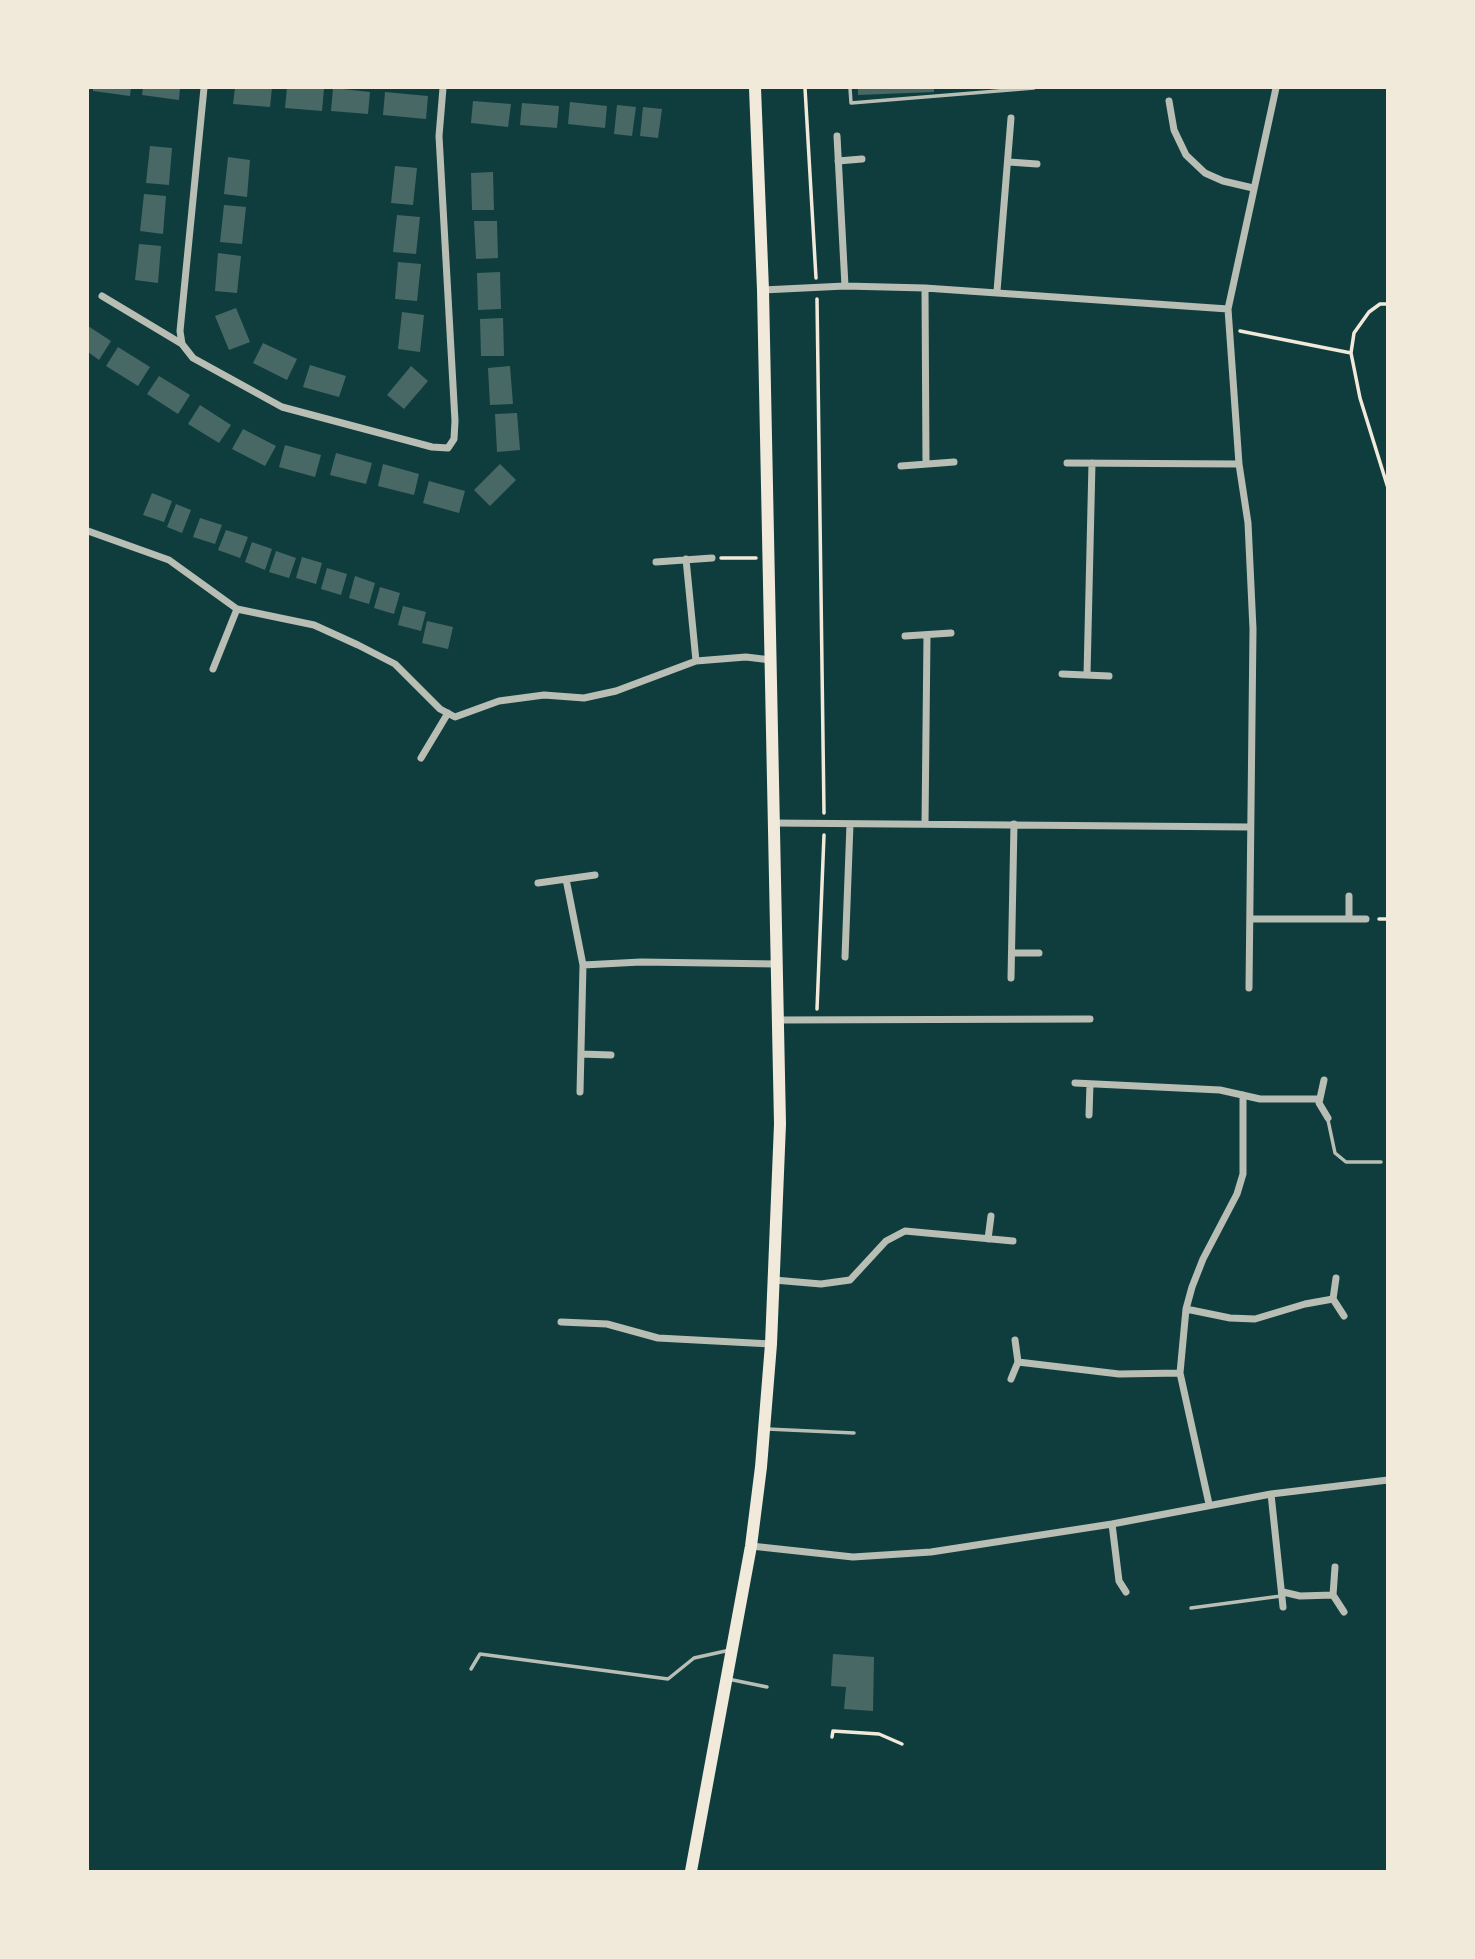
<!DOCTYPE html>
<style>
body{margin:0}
#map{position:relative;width:1475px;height:1959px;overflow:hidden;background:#0f3d3e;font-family:Signika,sans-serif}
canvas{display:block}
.frame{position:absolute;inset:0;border:89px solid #f1e9da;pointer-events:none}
</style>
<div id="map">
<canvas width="1475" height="1959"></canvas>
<div class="frame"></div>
</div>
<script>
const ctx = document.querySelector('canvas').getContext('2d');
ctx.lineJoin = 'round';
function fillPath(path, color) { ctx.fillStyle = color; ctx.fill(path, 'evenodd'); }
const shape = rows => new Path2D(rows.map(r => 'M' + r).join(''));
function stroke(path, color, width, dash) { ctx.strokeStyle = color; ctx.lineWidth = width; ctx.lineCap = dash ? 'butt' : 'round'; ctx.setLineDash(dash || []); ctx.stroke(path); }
const building = shape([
 [93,88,131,88,130,96,93,91],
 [143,88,180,88,179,100,142,95],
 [235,88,272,88,270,107,233,104],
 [287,88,324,89,322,111,285,108],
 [333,88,370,92,368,114,331,111],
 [858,88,934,88,934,92,858,95],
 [385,92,428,96,426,119,383,115],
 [473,101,511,104,508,127,471,123],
 [570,102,607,106,605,128,568,124],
 [522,103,559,106,557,128,520,125],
 [617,105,636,107,632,136,614,134],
 [643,107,662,109,658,138,640,136],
 [150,146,172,148,169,185,146,183],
 [228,157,250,160,247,197,224,194],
 [395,166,417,168,413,205,391,203],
 [493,172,494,210,472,210,471,173],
 [144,194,166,196,163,234,140,231],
 [224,205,246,207,242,244,220,242],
 [397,215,420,217,416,254,393,252],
 [474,221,497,221,498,258,476,259],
 [139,244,161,246,158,283,135,280],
 [218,253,241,256,237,293,215,291],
 [398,262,421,264,417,301,395,299],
 [500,272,501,309,478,310,477,273],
 [236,308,250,342,229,350,215,316],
 [402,312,424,315,420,352,398,349],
 [503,318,504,356,481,356,480,319],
 [88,326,111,341,99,360,88,352],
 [263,343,297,359,287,380,253,363],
 [118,347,150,367,138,386,106,366],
 [310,365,346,376,339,397,303,387],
 [411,366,428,381,404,409,387,395],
 [510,366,513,404,490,405,488,368],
 [159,376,190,395,178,414,147,394],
 [200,405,231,425,219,443,188,424],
 [517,413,520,450,497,452,495,414],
 [243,429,276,446,265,466,232,449],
 [285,445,321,455,315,477,279,467],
 [336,453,372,463,366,484,330,475],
 [383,464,419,474,414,495,378,486],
 [500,464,516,480,490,506,474,490],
 [429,481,465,491,459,513,423,503],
 [152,493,172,501,164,522,143,515],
 [176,504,191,510,182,533,167,527],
 [200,518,222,525,215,544,193,537],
 [226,530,248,537,240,558,218,550],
 [252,542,272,549,265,570,245,562],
 [276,551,296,558,289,578,269,572],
 [302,557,322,563,316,584,296,578],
 [327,568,347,574,341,595,321,589],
 [355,576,375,583,369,604,349,598],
 [380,587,400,593,394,614,374,608],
 [403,606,426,612,421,631,398,625],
 [427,621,453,627,448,649,422,643],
 [833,1654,874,1657,873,1711,844,1709,846,1687,831,1686]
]);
const path = shape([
 [805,88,816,278],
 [817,299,824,813],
 [1388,304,1380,304,1369,312,1354,333,1351,353,1360,398,1388,488],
 [1240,331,1351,353],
 [721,558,756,558],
 [1379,919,1388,919],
 [817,1009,824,835],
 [832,1737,833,1731,879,1734,902,1744]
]);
const service = shape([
 [850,88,851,103,1034,88],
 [1328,1120,1335,1153,1346,1162,1381,1162],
 [767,1429,854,1433],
 [1191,1608,1281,1596],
 [471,1669,480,1654,668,1679,694,1658,730,1650],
 [728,1679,767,1687]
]);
const minor = shape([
 [204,88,180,331,182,344,193,358,282,407,432,447,448,448,454,439,455,421,439,136,443,88],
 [1169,101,1174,130,1186,155,1205,173,1223,181,1253,188],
 [837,136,845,286],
 [838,161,862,159],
 [1009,162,1037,164],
 [925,288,926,464],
 [763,290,845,286,925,288,1228,309],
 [997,291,1011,118],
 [102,296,182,344],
 [1067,463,1239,464],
 [901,466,954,462],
 [88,531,169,560,237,609,314,625,358,645,395,664,440,709,455,717,499,701,544,695,584,698,616,691,696,661,746,657,771,660],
 [686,559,696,661],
 [656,562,712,558],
 [905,636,951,633],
 [213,669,237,609],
 [1062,674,1109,676],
 [1087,675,1092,463],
 [421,758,448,713],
 [773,823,1249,827],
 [925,824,927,635],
 [566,879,583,965,580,1092],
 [538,883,595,875],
 [1349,896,1349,919],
 [1252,919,1366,919],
 [1012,953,1039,953],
 [845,957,850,824],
 [583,965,641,962,777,964],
 [1011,978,1014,824],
 [1249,988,1253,629,1248,523,1239,464,1228,309,1276,88],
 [779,1020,1090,1019],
 [581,1054,611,1055],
 [1324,1080,1319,1103,1328,1118],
 [1075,1083,1220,1090,1260,1099,1318,1099],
 [1089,1115,1090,1084],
 [988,1239,991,1216],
 [1336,1278,1333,1299,1344,1316],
 [774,1280,821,1284,850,1280,886,1241,905,1231,1013,1241],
 [1186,1309,1230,1318,1255,1319,1305,1304,1333,1299],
 [561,1322,607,1324,658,1338,771,1344],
 [1018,1362,1119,1374,1180,1373],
 [1011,1379,1018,1362,1015,1340],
 [1271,1494,1283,1607],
 [1209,1504,1180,1373,1186,1309,1192,1287,1203,1259,1237,1194,1243,1174,1243,1095],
 [1112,1524,1119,1581,1126,1592],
 [751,1546,853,1557,931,1552,1112,1524,1271,1494,1388,1480],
 [1335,1567,1333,1595,1344,1612],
 [1283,1592,1300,1596,1333,1595]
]);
const trunk = shape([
 [691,1871,751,1546,761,1467,771,1344,780,1124,763,290,755,88]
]);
fillPath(building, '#486865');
stroke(path, '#f1e9da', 3.5);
stroke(service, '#b8beb3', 3.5);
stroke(minor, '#b8beb3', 7);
stroke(trunk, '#f1e9da', 12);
</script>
